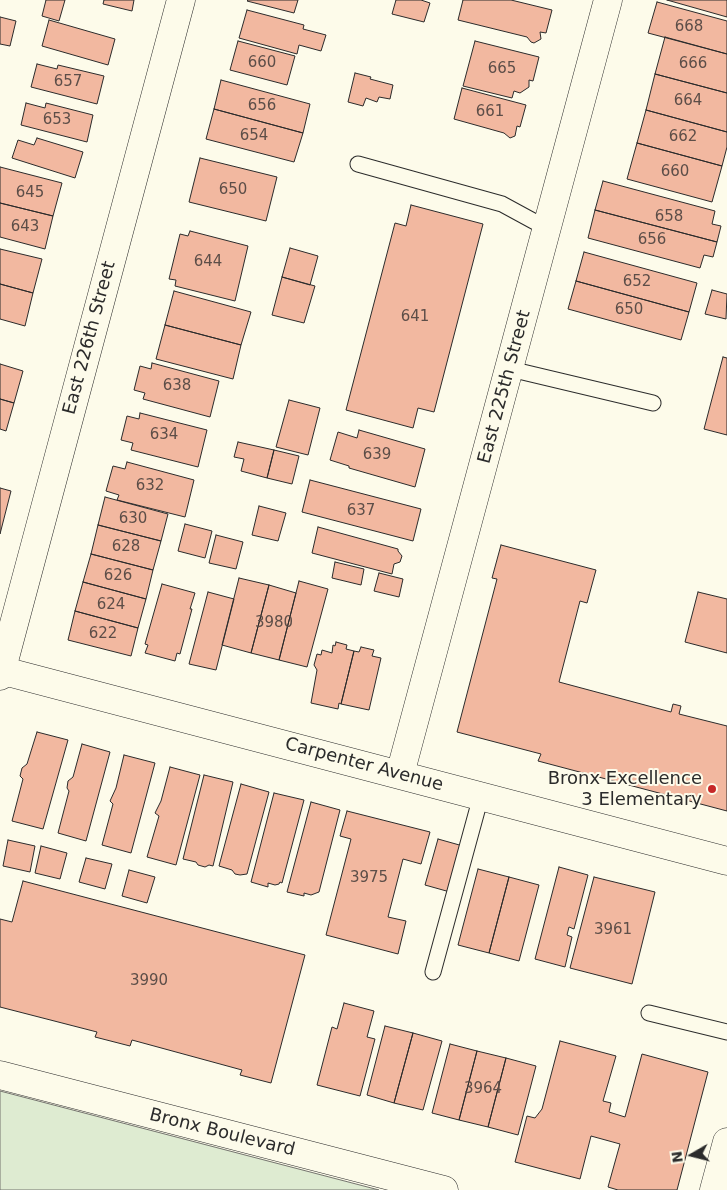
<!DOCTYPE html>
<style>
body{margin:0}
#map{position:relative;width:727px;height:1190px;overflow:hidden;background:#fdfbea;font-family:"DejaVu Sans",sans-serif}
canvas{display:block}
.north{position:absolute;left:667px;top:1130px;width:50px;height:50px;-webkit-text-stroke:4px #fdfbea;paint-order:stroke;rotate:262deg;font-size:14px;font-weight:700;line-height:20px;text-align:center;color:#2b2b2b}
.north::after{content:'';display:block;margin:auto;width:18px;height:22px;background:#2b2b2b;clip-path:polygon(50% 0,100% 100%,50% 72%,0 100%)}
</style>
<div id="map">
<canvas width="727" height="1190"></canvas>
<div class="north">N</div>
</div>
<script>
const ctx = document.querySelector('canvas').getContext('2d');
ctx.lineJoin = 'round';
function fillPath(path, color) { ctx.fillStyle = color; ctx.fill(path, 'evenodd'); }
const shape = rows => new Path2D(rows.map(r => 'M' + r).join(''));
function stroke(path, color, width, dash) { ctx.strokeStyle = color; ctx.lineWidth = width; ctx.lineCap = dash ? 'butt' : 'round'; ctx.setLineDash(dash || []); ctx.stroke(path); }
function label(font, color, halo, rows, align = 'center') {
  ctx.font = font + ' "DejaVu Sans",sans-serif'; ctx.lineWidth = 4; ctx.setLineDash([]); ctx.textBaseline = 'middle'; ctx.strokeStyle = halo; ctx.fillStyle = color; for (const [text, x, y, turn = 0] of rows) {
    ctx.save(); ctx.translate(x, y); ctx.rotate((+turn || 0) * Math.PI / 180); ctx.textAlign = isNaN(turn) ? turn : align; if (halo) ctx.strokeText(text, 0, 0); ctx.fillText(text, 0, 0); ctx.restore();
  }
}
const green = shape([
 [0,1091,379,1190,0,1190,0,1091]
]);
const building = shape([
 [46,0,65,0,59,21,42,16,46,0],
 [104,0,134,0,132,11,103,4,104,0],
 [248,0,298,0,294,13,247,1,248,0],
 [396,0,421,0,430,3,424,22,392,14,396,0],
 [463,0,511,0,552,10,546,33,540,32,541,39,534,43,531,42,527,37,458,20,463,0],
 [667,0,727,0,727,17,667,0],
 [657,2,727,21,727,54,648,33,657,2],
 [247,10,304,25,303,29,326,35,321,51,299,45,297,54,239,38,247,10],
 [0,17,16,21,10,46,0,44,0,17],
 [49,20,115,39,108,65,42,46,49,20],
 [665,37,727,54,727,93,655,74,665,37],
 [238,41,295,56,287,85,230,70,238,41],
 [475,41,539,57,533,81,529,80,529,87,520,93,514,91,512,98,463,86,475,41],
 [37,64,57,69,58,65,104,76,97,104,31,87,37,64],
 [355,73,371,77,370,79,393,85,390,99,379,97,377,102,366,98,363,106,348,102,355,73],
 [655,74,727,93,727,132,646,110,655,74],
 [221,80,310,104,303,133,214,109,221,80],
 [462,88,526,105,520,127,517,126,515,136,510,138,504,133,454,119,462,88],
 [26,103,45,108,46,103,93,115,87,142,21,125,26,103],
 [214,109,303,133,294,162,206,139,214,109],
 [646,110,727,132,727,147,722,166,637,143,646,110],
 [37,138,83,152,75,178,12,158,18,140,34,145,37,138],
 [637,143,722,166,712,202,627,179,637,143],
 [200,158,277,177,266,221,189,202,200,158],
 [0,167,62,183,53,216,0,203,0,167],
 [603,181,715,211,712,224,721,226,717,242,595,210,603,181],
 [0,203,53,216,45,249,0,237,0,203],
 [411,205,483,224,434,412,418,408,413,428,346,410,395,223,406,226,411,205],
 [595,210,717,242,713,257,704,255,700,268,588,238,595,210],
 [190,231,248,246,235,301,175,286,176,280,169,279,180,234,188,236,190,231],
 [290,248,318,256,310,285,282,277,290,248],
 [0,249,42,259,33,293,0,284,0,249],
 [584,252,697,283,689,312,576,281,584,252],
 [282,277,315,286,304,323,272,315,282,277],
 [576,281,689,312,681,340,568,309,576,281],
 [0,284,33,293,25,326,0,319,0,284],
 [712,290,727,294,726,319,705,314,712,290],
 [174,291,251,312,241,345,165,325,174,291],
 [165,325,241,345,233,379,156,359,165,325],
 [723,357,727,358,727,435,704,429,723,357],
 [152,363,219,381,210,417,143,399,145,393,134,390,140,366,151,369,152,363],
 [0,364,23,371,14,403,0,399,0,364],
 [0,399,14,403,6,431,0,429,0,399],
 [289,400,320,408,308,455,276,447,289,400],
 [140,413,207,430,198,467,131,450,133,443,121,440,127,416,139,419,140,413],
 [359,430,425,449,415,487,349,468,349,466,330,460,338,432,357,438,359,430],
 [238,442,274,450,267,478,241,471,244,459,234,457,238,442],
 [274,450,299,456,292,484,267,478,274,450],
 [127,462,194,480,185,517,117,500,119,495,106,491,113,466,125,469,127,462],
 [310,480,421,509,413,541,302,512,310,480],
 [0,488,11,491,0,534,0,488],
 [105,497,168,514,161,541,98,525,105,497],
 [259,506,286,513,278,541,252,535,259,506],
 [185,524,212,531,205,558,178,551,185,524],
 [98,525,161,541,153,570,91,554,98,525],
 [318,527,398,549,398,551,402,556,400,562,394,564,392,574,312,553,318,527],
 [216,535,243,542,236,569,209,563,216,535],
 [501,545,596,570,587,603,580,601,559,682,671,712,673,704,681,706,679,714,727,726,727,811,538,761,541,754,457,732,497,579,492,578,501,545],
 [91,554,153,570,146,599,83,582,91,554],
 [335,562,364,569,361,585,332,578,335,562],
 [379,573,403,579,399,597,374,591,379,573],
 [239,578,269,585,251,653,222,645,239,578],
 [299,581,328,589,307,667,279,660,299,581],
 [83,582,146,599,138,628,75,611,83,582],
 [162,584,195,593,190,609,192,609,180,654,177,653,175,661,145,653,148,645,145,644,162,584],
 [269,585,296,593,279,660,251,653,269,585],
 [208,592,234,599,216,670,189,664,208,592],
 [698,592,727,599,727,653,685,642,698,592],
 [75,611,138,628,131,656,68,640,75,611],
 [336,642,347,645,346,649,354,651,341,704,339,703,338,709,311,703,317,670,314,665,317,654,321,655,322,650,332,653,333,645,335,646,336,642],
 [361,647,374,650,372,656,381,658,369,710,341,704,354,651,359,652,361,647],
 [37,732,68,740,43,829,12,821,23,779,20,776,22,768,27,764,37,732],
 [82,744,110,752,86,841,58,833,69,791,67,788,68,781,73,777,82,744],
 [124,755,155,763,131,853,102,845,113,804,110,801,116,788,124,755],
 [170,767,200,775,176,865,147,857,159,816,155,813,161,801,170,767],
 [204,775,233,782,213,866,209,865,205,867,198,865,196,862,183,859,204,775],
 [241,784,269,792,247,874,240,875,235,874,232,870,219,866,241,784],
 [274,793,304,800,282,883,280,882,279,884,275,885,268,883,268,887,251,882,274,793],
 [311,802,340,810,319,892,311,895,304,893,304,896,287,892,311,802],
 [347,811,430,832,421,864,403,859,388,917,406,921,398,954,326,935,351,839,340,836,347,811],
 [438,839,463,846,450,892,425,885,438,839],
 [8,840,35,846,30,872,3,866,8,840],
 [41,846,67,853,60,879,35,873,41,846],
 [86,858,112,864,105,889,79,882,86,858],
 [559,867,588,875,574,929,569,927,567,935,572,937,565,967,535,959,559,867],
 [478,869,509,877,489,953,458,945,478,869],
 [129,870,155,877,147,903,122,896,129,870],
 [509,877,539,885,519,961,489,953,509,877],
 [594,877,655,892,632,984,570,968,594,877],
 [23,881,305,955,271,1083,240,1075,242,1070,132,1040,130,1046,95,1037,97,1032,0,1007,0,919,12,922,23,881],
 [344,1003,374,1011,367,1037,375,1039,360,1096,317,1085,332,1027,337,1029,344,1003],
 [385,1026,413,1033,394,1103,367,1095,385,1026],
 [413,1033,442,1041,423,1110,394,1103,413,1033],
 [560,1041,616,1056,603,1101,611,1103,609,1112,625,1117,642,1054,708,1072,677,1190,618,1190,608,1187,620,1144,591,1136,580,1179,515,1162,527,1116,535,1118,542,1109,560,1041],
 [450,1044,477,1051,459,1120,432,1113,450,1044],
 [477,1051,506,1058,488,1127,459,1120,477,1051],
 [506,1058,536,1066,518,1135,488,1127,506,1058]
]);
const service = shape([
 [358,164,502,204,548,229],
 [510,369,653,403],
 [433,972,481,796],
 [649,1013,727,1032]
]);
const minor = shape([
 [0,670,727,861],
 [0,676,181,0],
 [400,774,608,0],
 [0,1075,444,1190],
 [714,1190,727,1142]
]);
const markers = [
 [712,789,5,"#c62828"]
];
const numberNames = [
 ["668",689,27],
 ["660",262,63],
 ["666",693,64],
 ["665",502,69],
 ["657",68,82],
 ["664",688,101],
 ["656",262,106],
 ["661",490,112],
 ["653",57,120],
 ["654",254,136],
 ["662",683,137],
 ["660",675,172],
 ["650",233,190],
 ["645",30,193],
 ["658",669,217],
 ["643",25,227],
 ["656",652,240],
 ["644",208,262],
 ["652",637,282],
 ["650",629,310],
 ["641",415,317],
 ["638",177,386],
 ["634",164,435],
 ["639",377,455],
 ["632",150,486],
 ["637",361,511],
 ["630",133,519],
 ["628",126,547],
 ["626",118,576],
 ["624",111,605],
 ["3980",274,623],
 ["622",103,634],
 ["3975",369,878],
 ["3961",613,930],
 ["3990",149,981],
 ["3964",483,1089]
];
const streetNames = [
 ["East 226th Street",90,338,-75],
 ["East 225th Street",505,387,-75],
 ["Carpenter Avenue",364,765,15],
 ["Bronx Boulevard",222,1133,14]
];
const poiNames = [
 ["Bronx Excellence",702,779],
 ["3 Elementary",702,800]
];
fillPath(green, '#deebd1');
stroke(green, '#74746e', 1);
fillPath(building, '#f2b8a0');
stroke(building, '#2b2b2b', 1);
stroke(service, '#2b2b2b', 17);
stroke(minor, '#2b2b2b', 29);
stroke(service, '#fdfbea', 15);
stroke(minor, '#fdfbea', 28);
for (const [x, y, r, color] of markers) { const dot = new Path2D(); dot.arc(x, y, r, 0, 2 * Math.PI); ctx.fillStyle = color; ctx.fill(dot); stroke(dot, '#fdfbea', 2); }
label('15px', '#5d4e48', null, numberNames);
label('18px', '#2b2b2b', '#fdfbea', streetNames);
label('18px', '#2b2b2b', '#fdfbea', poiNames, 'right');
</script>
